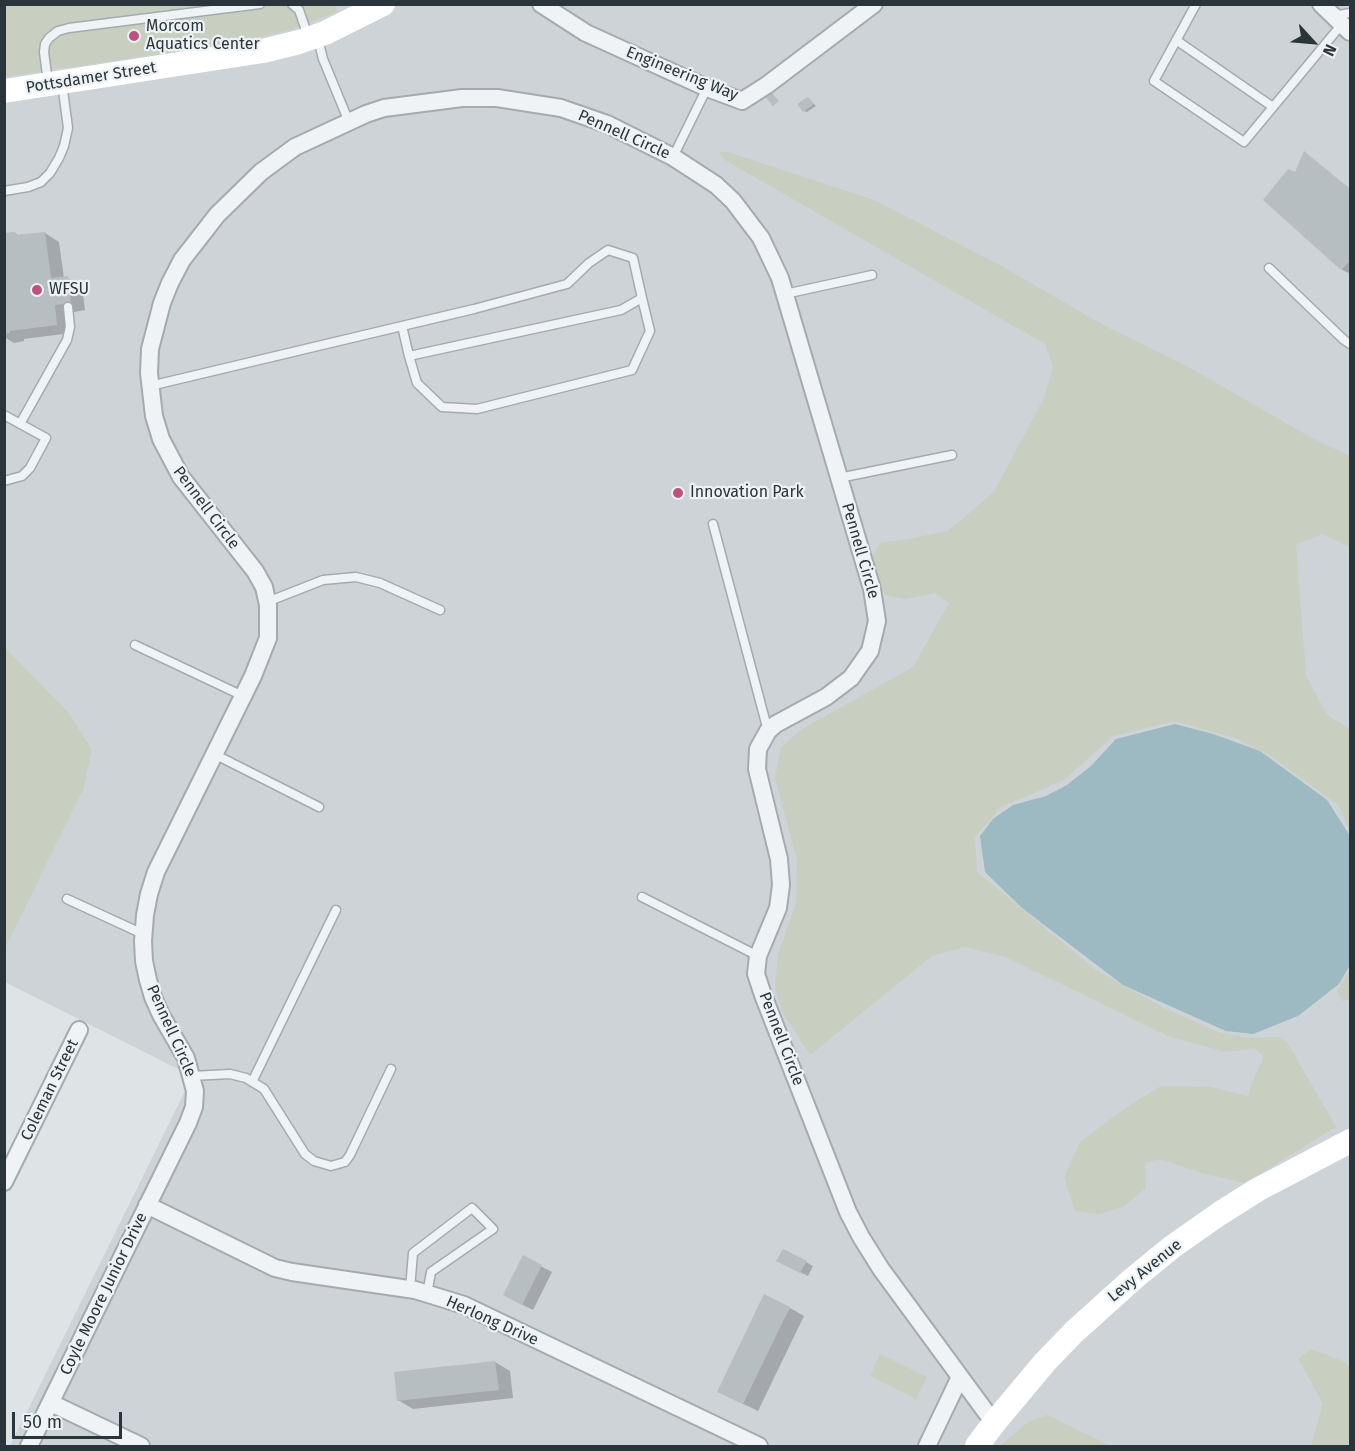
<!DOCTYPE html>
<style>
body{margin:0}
#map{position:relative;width:1355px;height:1451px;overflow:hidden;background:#dee3e6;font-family:"Fira Sans",sans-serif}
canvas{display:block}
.frame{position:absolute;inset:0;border:6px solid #29353b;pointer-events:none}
.north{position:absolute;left:1283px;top:12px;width:60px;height:60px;-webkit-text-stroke:4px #edf2f4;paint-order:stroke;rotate:116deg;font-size:16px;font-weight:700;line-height:24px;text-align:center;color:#29353b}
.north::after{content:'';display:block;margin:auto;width:21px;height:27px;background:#29353b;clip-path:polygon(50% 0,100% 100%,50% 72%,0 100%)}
.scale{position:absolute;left:12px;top:1412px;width:110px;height:27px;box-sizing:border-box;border:3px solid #29353b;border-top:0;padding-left:8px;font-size:18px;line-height:21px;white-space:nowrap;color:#29353b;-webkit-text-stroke:4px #edf2f4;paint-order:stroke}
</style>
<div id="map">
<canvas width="1355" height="1451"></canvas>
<div class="frame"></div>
<div class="north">N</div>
<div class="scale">50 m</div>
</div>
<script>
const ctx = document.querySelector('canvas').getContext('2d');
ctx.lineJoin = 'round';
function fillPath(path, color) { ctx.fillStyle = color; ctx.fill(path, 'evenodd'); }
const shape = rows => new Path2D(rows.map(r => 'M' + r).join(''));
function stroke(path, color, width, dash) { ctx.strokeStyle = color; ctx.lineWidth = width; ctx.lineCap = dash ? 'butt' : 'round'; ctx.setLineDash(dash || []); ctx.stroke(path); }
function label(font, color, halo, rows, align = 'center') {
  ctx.font = font + ' "Fira Sans",sans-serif'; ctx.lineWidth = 4.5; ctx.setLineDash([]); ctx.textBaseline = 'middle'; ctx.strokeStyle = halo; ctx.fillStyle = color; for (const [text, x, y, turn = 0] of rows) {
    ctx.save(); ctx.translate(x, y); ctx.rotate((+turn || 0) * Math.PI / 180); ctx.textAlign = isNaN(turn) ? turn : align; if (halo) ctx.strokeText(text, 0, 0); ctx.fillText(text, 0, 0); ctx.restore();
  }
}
const built = shape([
 [4,5,1350,5,1350,1446,10,1446,186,1089,184,1078,180,1070,5,982]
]);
const green = shape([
 [334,4,337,12,290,30,238,42,5,77,4,5],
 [719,152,728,152,874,200,998,264,1107,327,1185,365,1312,438,1350,456,1350,547,1322,534,1296,545,1306,675,1327,715,1350,729,1350,831,1338,805,1271,756,1235,738,1174,721,1113,736,1064,780,1001,807,975,837,977,872,1096,970,1164,1008,1218,1032,1249,1038,1277,1037,1287,1042,1336,1127,1245,1183,1202,1173,1160,1159,1145,1163,1146,1188,1123,1207,1099,1214,1075,1211,1064,1178,1080,1142,1127,1107,1161,1086,1211,1087,1248,1096,1251,1085,1264,1057,1255,1048,1226,1052,1168,1036,1006,957,965,947,932,956,810,1055,782,1011,775,988,778,954,796,904,797,860,775,778,781,747,802,729,913,667,949,603,935,593,906,599,885,595,871,558,880,543,908,539,948,531,994,492,1045,396,1053,367,1045,344,725,160],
 [5,648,68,712,92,750,83,790,5,948],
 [1350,970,1350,999,1342,1001,1337,991],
 [1312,1349,1345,1362,1350,1367,1350,1446,1311,1446,1323,1404,1298,1358],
 [880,1354,927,1377,916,1399,870,1376],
 [1047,1415,1111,1446,1000,1446,1028,1422]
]);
const water = shape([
 [1175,724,1213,734,1260,751,1327,800,1350,836,1350,965,1339,984,1298,1016,1253,1034,1226,1031,1123,985,1022,908,985,872,980,836,993,819,1013,805,1046,796,1067,785,1091,766,1116,739]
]);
const shadow = shape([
 [808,98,816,106,807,112,804,111],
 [1305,153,1350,189,1350,270,1348,273,1341,269,1295,175],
 [15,233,19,236,45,233,59,242,64,278,67,278,82,286,85,310,69,313,71,333,24,339,24,341,14,343,4,337,4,235],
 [523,1257,552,1272,533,1310,515,1301],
 [806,1262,813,1266,808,1276,785,1265],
 [790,1308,804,1316,758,1411,733,1399],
 [495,1362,510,1371,513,1398,413,1409,398,1400]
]);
const building = shape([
 [770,91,779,101,773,106,765,96],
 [808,97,814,104,803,112,797,104],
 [1304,151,1350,189,1350,264,1349,262,1341,270,1263,200,1288,169,1295,172],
 [15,232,16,235,45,232,51,278,68,276,71,303,55,305,57,325,10,331,10,333,4,334,4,233],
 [783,1249,807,1261,800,1273,776,1261],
 [523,1255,542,1265,522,1305,503,1295],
 [764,1294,790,1307,743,1404,717,1392],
 [495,1361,499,1390,397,1401,394,1372]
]);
const lane = shape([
 [292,4,299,10,308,36],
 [1196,4,1154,81,1244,142,1342,24],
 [1333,16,1350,13],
 [318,39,323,59,349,122],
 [1176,40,1273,107],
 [48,82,44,52,45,44,49,38,58,31,69,28,260,4],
 [673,157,707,88],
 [4,191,28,187,41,182,50,173,59,158,64,146,68,128,62,83],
 [1269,268,1344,340,1350,344],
 [785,294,872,275],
 [409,356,417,383,442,407,477,409,632,370,650,331,642,298],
 [150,386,402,326,474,309,567,284,589,263,608,250,633,258,642,298,621,310,409,356,402,326],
 [4,415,46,438,30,468,22,476,4,481],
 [20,424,67,340,70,327,68,307],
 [839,478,952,455],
 [713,524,768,731],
 [267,602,323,580,356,577,380,583,440,610],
 [135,645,243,696],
 [214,754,319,807],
 [642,897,758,956],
 [67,899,143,934],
 [192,1076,230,1074,246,1078,264,1089,305,1154,314,1161,331,1166,345,1162,350,1155,391,1069],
 [252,1082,336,910],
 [410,1289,413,1253,472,1208,493,1229,431,1272,427,1294]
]);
const street = shape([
 [541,4,586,33,707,88,742,101,767,85,874,4],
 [1321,4,1350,32],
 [4,1182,79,1030],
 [147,1205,275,1268,292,1272,415,1290,464,1305,759,1446],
 [51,1403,141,1446],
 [29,1446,188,1123,194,1107,195,1091,186,1058,161,1015,153,997,148,980,144,961,143,941,145,915,149,894,156,872,253,676,268,638,268,605,264,587,255,571,181,477,161,439,154,416,149,373,150,349,162,303,170,283,182,260,217,215,261,172,295,147,366,114,384,108,462,98,497,98,561,108,607,124,673,157,716,185,733,201,761,238,780,278,872,589,877,621,870,651,851,678,826,697,776,724,768,731,758,749,757,769,779,859,781,885,778,908,758,956,756,974,763,995,848,1212,861,1237,881,1269,994,1423],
 [927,1446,960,1377]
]);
const secondary = shape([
 [4,91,263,51,299,42,325,33,383,4],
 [977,1446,994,1423,1045,1362,1074,1332,1134,1278,1172,1247,1219,1214,1257,1190,1350,1141]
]);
const markers = [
 [134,36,6,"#bd5180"],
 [37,290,6,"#bd5180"],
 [678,493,6,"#bd5180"]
];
const poiNames = [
 ["Morcom",146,27],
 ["Aquatics Center",146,45],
 ["WFSU",49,290],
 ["Innovation Park",690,493]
];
const streetNames = [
 ["Engineering Way",682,74,22],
 ["Pottsdamer Street",91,78,-9],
 ["Pennell Circle",624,135,24],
 ["Pennell Circle",206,508,53],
 ["Pennell Circle",860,551,74],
 ["Pennell Circle",171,1031,66],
 ["Pennell Circle",781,1039,69],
 ["Coleman Street",50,1090,-64],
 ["Levy Avenue",1145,1271,-39],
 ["Coyle Moore Junior Drive",104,1294,-64],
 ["Herlong Drive",492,1321,24]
];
fillPath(built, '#cdd3d7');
fillPath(green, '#c8cfc0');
fillPath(water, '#9db9c2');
fillPath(shadow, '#0003');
fillPath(building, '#b6bec2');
stroke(lane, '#a4abaf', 11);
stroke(street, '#a4abaf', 20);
stroke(lane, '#f0f3f5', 8);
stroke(street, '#f0f3f5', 16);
stroke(secondary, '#fff', 24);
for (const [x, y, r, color] of markers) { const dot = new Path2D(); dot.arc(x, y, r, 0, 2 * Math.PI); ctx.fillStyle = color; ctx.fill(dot); stroke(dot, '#edf2f4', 2); }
label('16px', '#29353b', '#edf2f4', poiNames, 'left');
label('16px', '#29353b', '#edf2f4', streetNames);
</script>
